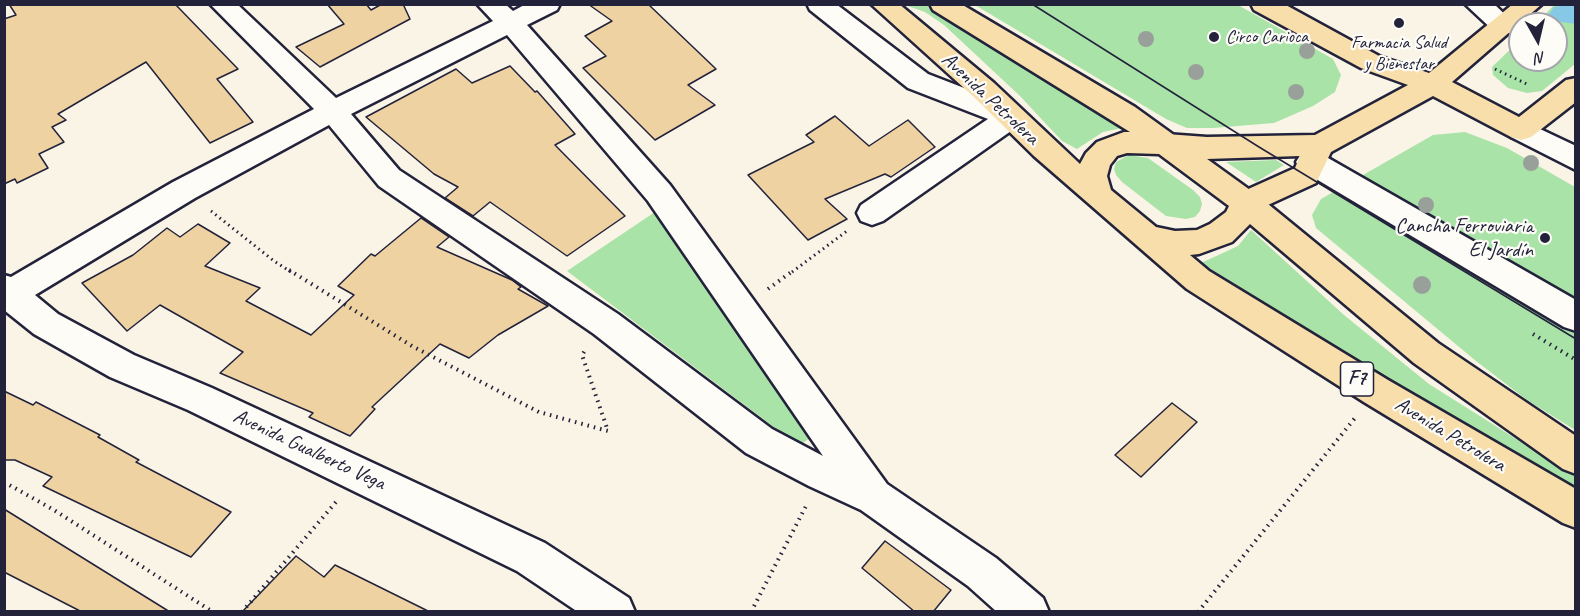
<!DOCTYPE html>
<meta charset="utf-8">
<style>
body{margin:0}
#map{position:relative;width:1580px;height:616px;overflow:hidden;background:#faf4e6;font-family:Caveat,sans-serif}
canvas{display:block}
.frame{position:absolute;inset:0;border:6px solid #22223b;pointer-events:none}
.north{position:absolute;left:1508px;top:12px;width:60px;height:60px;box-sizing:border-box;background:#fdfcf7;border:2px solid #a5a5ac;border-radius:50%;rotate:172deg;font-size:16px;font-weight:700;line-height:24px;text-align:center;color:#22223b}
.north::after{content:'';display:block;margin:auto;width:21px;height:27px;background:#22223b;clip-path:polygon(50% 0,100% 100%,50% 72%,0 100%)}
</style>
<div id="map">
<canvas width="1580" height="616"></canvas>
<div class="frame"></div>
<div class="north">N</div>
</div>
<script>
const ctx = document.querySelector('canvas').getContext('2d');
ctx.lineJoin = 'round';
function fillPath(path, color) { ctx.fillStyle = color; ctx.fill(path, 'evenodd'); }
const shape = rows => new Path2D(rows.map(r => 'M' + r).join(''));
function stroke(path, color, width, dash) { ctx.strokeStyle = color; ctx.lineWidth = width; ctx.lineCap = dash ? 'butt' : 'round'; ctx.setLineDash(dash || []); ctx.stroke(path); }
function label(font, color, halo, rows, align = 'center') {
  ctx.font = font + ' Caveat,sans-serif'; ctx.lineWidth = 4.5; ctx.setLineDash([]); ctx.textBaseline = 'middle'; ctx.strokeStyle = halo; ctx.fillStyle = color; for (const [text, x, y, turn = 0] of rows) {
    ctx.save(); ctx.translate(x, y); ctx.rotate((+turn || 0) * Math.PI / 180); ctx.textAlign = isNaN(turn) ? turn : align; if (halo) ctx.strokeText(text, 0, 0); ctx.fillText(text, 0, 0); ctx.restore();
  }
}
const green = shape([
 [1555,4,1575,5,1575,64,1542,91,1527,93,1508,88,1493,75,1492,67,1520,40,1520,60,1556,60,1556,24,1536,24],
 [905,5,926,5,1122,128,1103,132,1077,149,1062,141,1020,96,944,25,925,12],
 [975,5,1238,5,1333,59,1341,75,1335,92,1313,106,1274,123,1213,128,1187,128,1166,119],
 [1465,132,1507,148,1575,187,1575,430,1527,400,1476,361,1316,228,1312,215,1321,199,1433,135],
 [1129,155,1148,158,1193,190,1200,197,1202,204,1200,211,1195,217,1186,219,1166,216,1122,182,1116,175,1114,169,1116,162],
 [1276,160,1284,165,1256,182,1226,162],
 [655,212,694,263,811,437,799,446,567,271],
 [1251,230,1344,315,1429,384,1575,476,1575,494,1201,263,1238,246]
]);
const canal = shape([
 [1564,5,1576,6,1576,24,1554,21,1549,14,1554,7,1564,5]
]);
const building = shape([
 [9,4,175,4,238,69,217,79,253,122,210,143,146,62,58,114,66,120,52,127,64,142,39,154,48,168,17,183,15,179,4,184,4,19,16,15,9,4],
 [327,4,366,4,371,10,382,4,403,4,410,19,320,67,296,47,344,24,327,4],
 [588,4,648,4,716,69,688,85,715,105,655,140,583,68,606,56,585,36,612,21,588,4],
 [510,66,535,92,537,91,575,134,555,145,625,216,567,256,490,202,473,216,445,198,458,187,434,174,366,117,456,69,472,83,510,66],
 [835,116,869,146,908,120,935,147,891,177,885,174,825,199,847,219,808,240,748,175,814,142,806,135,835,116],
 [421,218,449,237,437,247,512,280,521,287,518,289,548,306,498,335,469,358,440,344,372,407,375,409,350,436,309,417,313,413,220,373,243,352,160,305,127,331,82,283,133,255,167,228,180,237,198,224,230,243,205,266,260,288,246,301,311,335,354,295,338,286,371,254,375,256,421,218],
 [4,391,33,405,36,402,100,435,98,437,139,460,136,462,231,512,191,557,43,486,52,477,15,460,4,460,4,391],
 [1172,403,1197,422,1141,477,1115,455,1172,403],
 [4,509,170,612,82,612,4,572,4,509],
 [885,541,951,590,933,612,915,612,862,568,885,541],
 [296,556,324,577,335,565,430,612,242,612,296,556]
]);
const pathFar1 = shape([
 [1495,69,1529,85],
 [211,211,274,261,291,272],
 [792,272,847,231]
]);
const path = shape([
 [289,270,412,346,539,412,608,431,582,355,586,349],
 [768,289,794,270],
 [1533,334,1576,360],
 [4,482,54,510,213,612],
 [242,612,336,502],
 [751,612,806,506],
 [1198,612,1355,418]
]);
const minor = shape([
 [210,4,237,4,336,98,493,21,477,4,505,4,513,11,526,4,560,4,557,10,527,25,670,185,887,484,996,558,1043,598,1049,612,997,612,968,586,861,510,809,486,746,453,594,334,379,186,329,125,195,198,35,295,58,314,134,355,212,388,545,543,629,598,635,612,578,612,517,571,188,410,110,377,34,334,4,310,4,275,11,277,173,182,314,109,210,4],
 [507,35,648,201,823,456,772,429,618,314,399,170,351,114,507,35],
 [807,4,836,4,928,74,1021,110,1025,117,1021,124,883,221,872,225,861,221,857,213,861,205,988,119,908,88,810,10,807,4],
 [1465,4,1494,4,1517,26,1513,32,1504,34,1495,32,1465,4],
 [1521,120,1576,146,1576,170,1511,137,1507,130,1511,123,1521,120],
 [1311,151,1321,154,1576,300,1576,331,1564,327,1301,170,1296,162,1301,154,1311,151]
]);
const major = shape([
 [1251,4,1284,4,1379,56,1429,73,1513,4,1542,4,1452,82,1519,117,1566,80,1576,78,1576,102,1531,137,1521,140,1511,137,1433,96,1331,152,1316,183,1246,215,1235,211,1231,203,1235,195,1295,168,1300,156,1207,159,1166,154,1156,151,1152,144,1156,137,1166,134,1207,137,1315,135,1408,85,1361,68,1254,10,1251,4]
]);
const highway = shape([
 [871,4,899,4,994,83,1080,164,1086,153,1097,142,1124,132,1130,132,933,10,930,4,961,4,1135,107,1257,195,1438,343,1576,436,1576,474,1563,469,1414,363,1250,224,1232,242,1199,254,1190,255,1209,271,1388,380,1576,489,1576,528,1563,523,1364,402,1187,289,1034,156,974,97,871,4],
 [1127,153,1159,154,1229,206,1226,212,1210,224,1197,230,1175,231,1156,227,1111,190,1107,176,1110,165,1117,156,1127,153]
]);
const tram = shape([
 [1032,4,1259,147,1576,339]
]);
const trees = [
 [1146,39,8],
 [1307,51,8],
 [1196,72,8],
 [1296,92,8],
 [1531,163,8],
 [1426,205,8],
 [1422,285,9]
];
const markers = [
 [1399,23,6,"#22223b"],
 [1214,37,6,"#22223b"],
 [1545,238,6,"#22223b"]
];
const farPoinames = [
 ["Circo Carioca",1226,37],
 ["Farmacia Salud",1399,43,"center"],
 ["y Bienestar",1399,64,"center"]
];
const shields = [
 [1357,379,33]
];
const shieldNames = [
 ["F7",1357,379]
];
const streetNames = [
 ["Avenida Petrolera",990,99,43],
 ["Avenida Petrolera",1450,435,31],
 ["Avenida Gualberto Vega",309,450,25]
];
const poiNames = [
 ["Cancha Ferroviaria",1533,226],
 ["El Jardín",1533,250]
];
fillPath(green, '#a9e3a8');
fillPath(canal, '#85c9e7');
fillPath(building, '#efd2a2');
stroke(building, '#22223b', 1.5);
stroke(minor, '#22223b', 5);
stroke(major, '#22223b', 5);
stroke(highway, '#22223b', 5);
stroke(pathFar1, '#22223b', 3, [1.5, 4]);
stroke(path, '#22223b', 4, [1.5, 5]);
fillPath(minor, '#fdfcf7');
fillPath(major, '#f8deab');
fillPath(highway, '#f8deab');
stroke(tram, '#22223b', 1.5);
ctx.fillStyle = '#99a09a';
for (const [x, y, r] of trees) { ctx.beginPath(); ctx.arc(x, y, r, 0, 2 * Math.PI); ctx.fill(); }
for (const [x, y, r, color] of markers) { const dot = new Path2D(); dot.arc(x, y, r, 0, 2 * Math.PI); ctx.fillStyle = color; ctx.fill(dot); stroke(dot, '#fdfcf7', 2); }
label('18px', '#22223b', '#fdfcf7', farPoinames, 'left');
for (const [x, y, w] of shields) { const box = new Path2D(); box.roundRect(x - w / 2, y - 17, w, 34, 4.5); ctx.fillStyle = '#fdfcf7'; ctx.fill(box); stroke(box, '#22223b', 1.5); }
label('bold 20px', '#22223b', null, shieldNames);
label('21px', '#22223b', '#fdfcf7', streetNames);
label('21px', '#22223b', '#fdfcf7', poiNames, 'right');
</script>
